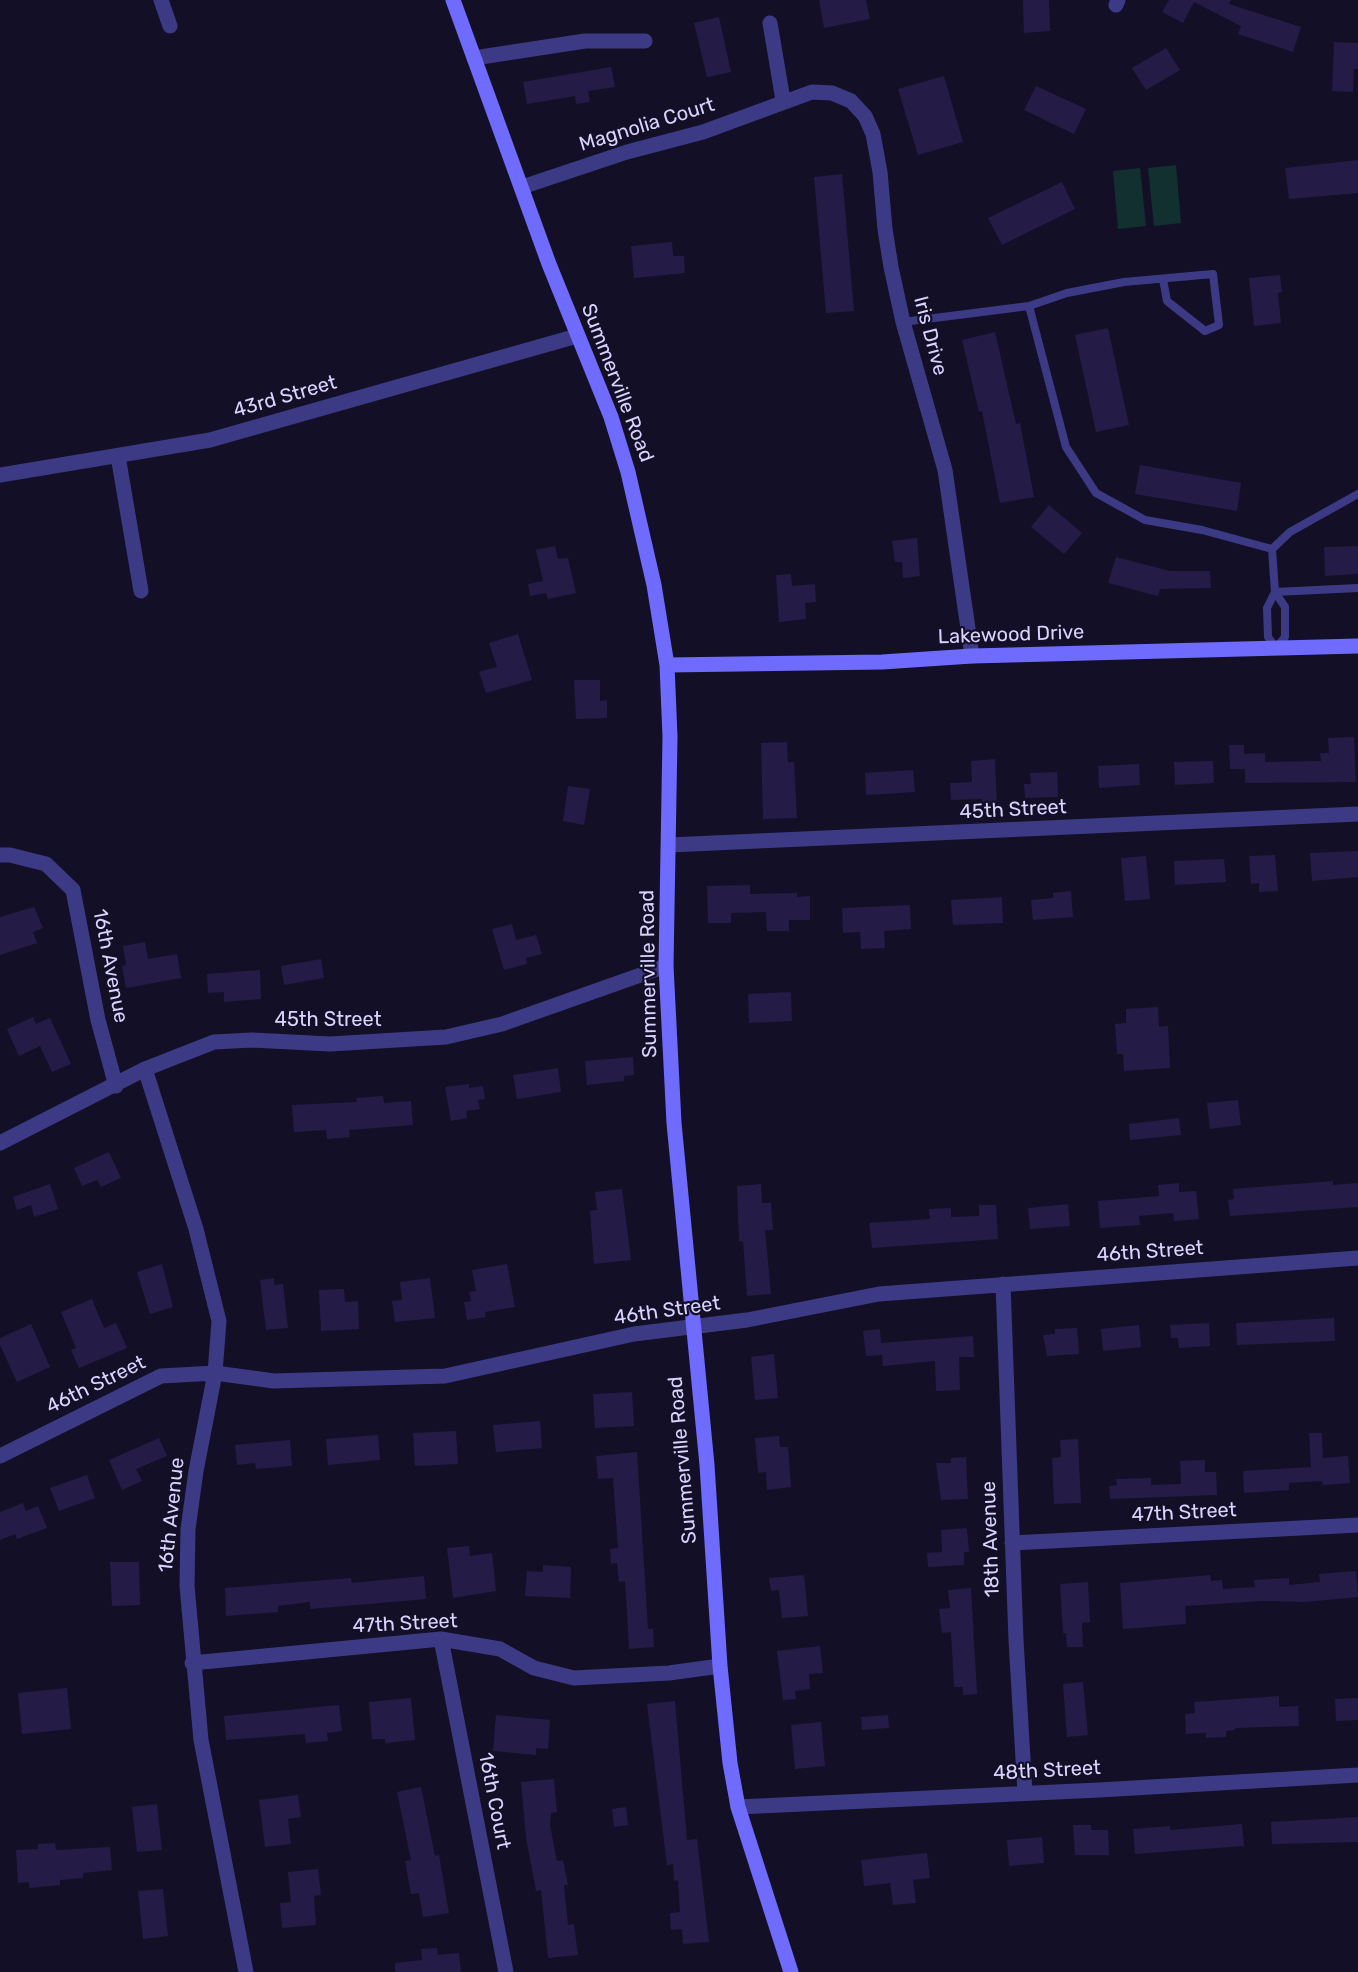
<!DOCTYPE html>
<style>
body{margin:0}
canvas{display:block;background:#130f26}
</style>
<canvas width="1358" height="1972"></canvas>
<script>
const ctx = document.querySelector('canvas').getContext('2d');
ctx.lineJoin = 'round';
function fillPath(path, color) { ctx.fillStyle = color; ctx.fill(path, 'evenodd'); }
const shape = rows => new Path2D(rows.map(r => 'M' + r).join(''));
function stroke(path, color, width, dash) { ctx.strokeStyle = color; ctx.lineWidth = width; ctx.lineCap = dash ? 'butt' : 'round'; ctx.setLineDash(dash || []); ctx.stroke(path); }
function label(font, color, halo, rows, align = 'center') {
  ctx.font = font + ' Rubik,sans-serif'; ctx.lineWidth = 4.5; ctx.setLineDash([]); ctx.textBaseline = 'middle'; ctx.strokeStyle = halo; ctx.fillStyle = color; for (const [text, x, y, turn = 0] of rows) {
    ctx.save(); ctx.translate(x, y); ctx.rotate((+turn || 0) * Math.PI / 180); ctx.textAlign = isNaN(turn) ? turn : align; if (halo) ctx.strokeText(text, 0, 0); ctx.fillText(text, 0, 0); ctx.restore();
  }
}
const green = shape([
 [1176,165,1181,223,1154,226,1148,168],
 [1140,168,1146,226,1118,229,1113,171]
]);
const building = shape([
 [819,0,866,0,870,19,824,28],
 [1023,0,1049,0,1050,31,1024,33],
 [1169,0,1231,0,1229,4,1301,27,1293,52,1238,34,1241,26,1194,2,1183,23,1162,12],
 [719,17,731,72,707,77,694,23],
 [1334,42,1358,43,1358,69,1354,69,1353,92,1332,91],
 [1166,48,1180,70,1146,90,1132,68],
 [611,67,615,87,588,91,590,102,576,104,575,96,527,104,523,82],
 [944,76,963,142,918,155,898,89],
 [1036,86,1086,109,1074,134,1024,110],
 [1358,160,1358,193,1289,199,1285,168],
 [842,174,854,311,826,313,814,177],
 [1062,182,1075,209,1002,245,988,218],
 [672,242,673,256,684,256,685,273,634,278,631,246],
 [1280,275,1282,292,1278,293,1281,323,1254,326,1249,278],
 [1108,328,1129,425,1096,432,1075,335],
 [995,332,1016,424,1020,423,1034,497,1000,503,982,411,979,412,962,340],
 [1140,465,1241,483,1237,511,1135,494],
 [1049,505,1082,533,1064,554,1031,527],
 [917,538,920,576,903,578,902,562,895,562,892,541],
 [555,546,558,559,568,558,576,593,548,599,546,593,530,596,528,584,543,581,536,550],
 [1358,546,1358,574,1325,576,1324,547],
 [1116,557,1170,571,1210,571,1211,588,1160,589,1158,596,1108,583],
 [791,574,792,586,815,584,816,602,805,603,806,619,779,622,776,575],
 [518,634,532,680,486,693,479,672,497,667,489,643],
 [574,680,600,680,600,701,607,700,607,718,576,719],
 [1354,737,1356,782,1245,783,1245,769,1230,769,1229,745,1244,745,1244,754,1265,753,1265,762,1321,761,1320,753,1329,753,1328,738],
 [787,742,788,762,794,762,797,818,763,819,761,743],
 [995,759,997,807,983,807,982,799,951,800,950,783,972,782,971,761],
 [1213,761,1214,783,1175,785,1174,762],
 [1139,764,1140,785,1099,788,1098,766],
 [913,770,915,792,866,795,865,773],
 [1057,772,1058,797,1025,798,1024,784,1031,784,1030,773],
 [568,786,590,789,584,825,563,821],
 [1358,851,1358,877,1312,881,1310,853],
 [1275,855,1278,891,1259,892,1259,883,1251,884,1249,856],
 [1146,856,1150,899,1125,901,1121,858],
 [1224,859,1226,882,1175,885,1174,861],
 [750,885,750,894,797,893,797,897,810,896,810,920,789,920,789,931,767,931,766,912,731,913,731,923,708,923,707,886],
 [1071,891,1073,917,1033,920,1031,900,1053,898,1053,893],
 [1002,897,1003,923,953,925,951,900],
 [910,905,911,929,884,931,885,948,861,949,860,932,843,933,842,908],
 [34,907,43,928,33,932,37,943,0,955,0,917],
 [512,924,516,940,536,935,542,954,526,958,527,964,504,970,492,929],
 [145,942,148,959,177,954,181,978,126,988,122,966,126,965,123,946],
 [321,959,324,978,284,985,281,966],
 [260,970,261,999,224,1002,224,992,208,993,207,974],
 [791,992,792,1021,749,1023,748,994],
 [1158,1007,1159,1027,1168,1026,1170,1068,1124,1071,1123,1054,1117,1054,1115,1024,1126,1023,1126,1009],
 [33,1017,36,1024,50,1018,71,1064,52,1072,40,1046,19,1056,7,1029],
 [633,1057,634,1075,624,1076,624,1081,587,1085,585,1061],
 [558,1068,561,1092,517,1099,513,1075],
 [469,1084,469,1088,483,1086,485,1099,478,1100,480,1109,466,1111,467,1118,451,1121,445,1087],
 [383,1096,384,1103,411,1101,413,1125,349,1130,350,1137,327,1139,326,1130,294,1132,292,1105,357,1102,356,1098],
 [1238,1100,1241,1125,1210,1129,1207,1103],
 [1179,1118,1181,1135,1130,1140,1129,1124],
 [109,1152,121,1178,101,1187,97,1180,82,1186,74,1168],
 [1333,1181,1333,1185,1358,1183,1358,1207,1230,1216,1228,1200,1234,1199,1233,1189],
 [1179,1183,1179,1192,1196,1191,1199,1219,1174,1221,1173,1213,1139,1216,1140,1225,1100,1228,1098,1201,1159,1196,1158,1185],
 [50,1184,58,1209,34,1217,31,1205,17,1210,13,1197],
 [761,1184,762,1203,771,1203,773,1230,765,1230,771,1294,747,1296,743,1241,739,1242,737,1186],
 [622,1189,631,1260,594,1264,590,1211,597,1210,595,1192],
 [1068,1204,1070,1226,1030,1229,1028,1208],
 [979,1205,996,1205,998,1239,872,1248,869,1223,930,1219,929,1209,951,1208,951,1217,979,1216],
 [162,1264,173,1307,150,1314,137,1272],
 [507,1264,515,1307,485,1312,486,1317,467,1320,464,1302,471,1301,469,1292,476,1291,472,1270],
 [274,1278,274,1285,283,1284,288,1328,266,1330,260,1280],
 [430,1278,435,1318,395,1322,392,1301,402,1300,400,1282],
 [344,1289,345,1302,358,1301,359,1329,321,1331,319,1290],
 [92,1299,104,1328,116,1323,127,1348,79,1368,71,1350,76,1348,61,1312],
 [1334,1318,1335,1341,1237,1345,1236,1323],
 [1209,1323,1210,1346,1179,1348,1178,1338,1171,1338,1170,1325],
 [31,1324,50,1367,17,1382,0,1345,0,1338],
 [1139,1325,1141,1347,1103,1351,1101,1329],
 [1077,1328,1079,1354,1047,1356,1043,1335,1055,1334,1055,1329],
 [880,1329,881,1343,973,1336,974,1357,959,1357,960,1390,936,1391,935,1361,883,1366,882,1355,866,1356,863,1331],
 [774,1354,778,1398,755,1400,751,1357],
 [632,1392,634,1426,595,1428,593,1394],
 [540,1421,542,1448,496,1452,493,1425],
 [456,1431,458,1464,415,1466,413,1433],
 [1309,1433,1322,1433,1323,1458,1348,1456,1350,1483,1323,1485,1322,1481,1289,1483,1289,1490,1244,1493,1243,1471,1311,1467],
 [378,1435,380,1460,328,1465,326,1439],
 [779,1436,780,1447,788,1447,791,1487,767,1490,766,1472,758,1473,755,1438],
 [159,1438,167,1456,136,1469,142,1481,122,1490,109,1460],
 [1078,1439,1081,1503,1054,1504,1052,1458,1061,1457,1060,1440],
 [290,1440,292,1466,256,1469,255,1463,237,1465,235,1445],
 [637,1452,648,1629,653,1629,654,1647,629,1649,625,1581,619,1582,617,1563,611,1564,610,1549,618,1548,613,1478,598,1479,596,1456],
 [966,1457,968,1499,941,1500,936,1463,951,1463,951,1458],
 [1205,1460,1205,1472,1216,1472,1217,1495,1110,1499,1109,1486,1117,1485,1116,1479,1151,1478,1151,1485,1181,1484,1180,1461],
 [87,1475,95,1498,59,1511,50,1488],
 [23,1503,26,1511,38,1506,47,1528,17,1539,15,1534,0,1540,0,1512],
 [967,1528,969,1552,964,1552,964,1565,928,1567,927,1553,942,1552,941,1530],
 [469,1546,470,1556,492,1553,496,1591,453,1598,447,1548],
 [110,1562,139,1562,140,1605,112,1606],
 [543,1565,571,1567,570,1598,525,1596,527,1571,543,1572],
 [1356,1571,1358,1597,1305,1602,1264,1601,1185,1606,1186,1624,1123,1629,1120,1583,1210,1575,1211,1581,1222,1580,1223,1589,1255,1587,1254,1580,1289,1578,1289,1585,1320,1582,1319,1574],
 [804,1575,808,1616,782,1618,779,1590,771,1591,769,1578],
 [424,1576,426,1599,310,1609,310,1602,278,1606,278,1612,226,1616,225,1588,351,1578,352,1583],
 [1088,1582,1090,1622,1082,1623,1083,1647,1067,1647,1066,1633,1063,1633,1060,1584],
 [971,1588,977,1694,963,1695,963,1687,954,1687,951,1632,942,1633,939,1609,950,1608,948,1590],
 [820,1646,823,1673,809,1674,810,1689,795,1691,796,1699,783,1700,777,1651],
 [1083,1682,1088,1735,1067,1737,1063,1684],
 [67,1688,71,1729,22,1734,18,1693],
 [1279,1696,1279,1707,1298,1706,1299,1726,1235,1728,1235,1730,1226,1731,1226,1737,1206,1738,1206,1733,1186,1734,1185,1714,1195,1713,1194,1702],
 [411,1698,415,1740,385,1743,385,1739,372,1739,369,1702],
 [1358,1698,1358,1720,1336,1721,1335,1699],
 [675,1701,687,1840,697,1839,709,1942,683,1944,682,1929,671,1930,670,1913,680,1912,678,1880,674,1881,673,1864,667,1865,647,1704],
 [339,1705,342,1731,327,1733,328,1741,306,1743,305,1734,226,1740,224,1716],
 [496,1715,550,1720,548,1749,536,1748,536,1755,493,1751],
 [888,1715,889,1728,862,1730,861,1717],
 [821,1722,825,1766,795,1769,791,1725],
 [554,1779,557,1812,551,1813,550,1825,557,1861,563,1860,568,1885,564,1885,568,1925,574,1924,578,1955,548,1958,541,1890,536,1891,526,1838,521,1782],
 [421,1787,435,1856,439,1855,449,1913,423,1917,419,1893,411,1894,405,1861,411,1860,397,1792],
 [298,1795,301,1817,288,1819,291,1844,265,1847,259,1800],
 [157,1804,162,1850,137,1852,132,1807],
 [626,1807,628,1825,614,1827,612,1809],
 [1358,1817,1358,1842,1272,1844,1271,1822],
 [1242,1824,1244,1846,1135,1854,1133,1829,1170,1826,1170,1830],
 [1073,1825,1091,1825,1091,1830,1108,1830,1109,1855,1075,1855],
 [1042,1837,1044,1863,1009,1866,1007,1840],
 [55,1843,56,1850,110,1847,112,1870,83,1873,83,1878,60,1880,60,1885,29,1888,29,1882,18,1883,16,1850,38,1849,38,1844],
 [927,1853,930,1878,913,1880,916,1903,893,1905,890,1883,864,1886,861,1860],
 [318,1869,321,1895,314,1896,316,1925,282,1928,280,1903,291,1902,288,1872],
 [163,1889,168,1936,143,1939,138,1891],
 [437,1948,438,1955,459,1953,461,1972,395,1972,395,1963,422,1960,421,1949]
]);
const lane = shape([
 [1029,306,1066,447,1096,493,1145,520,1202,530,1272,549],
 [903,322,1029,306,1067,293,1124,282,1213,274,1219,325,1205,331,1167,301,1163,279],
 [1358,494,1290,532,1272,549,1275,592,1285,607,1285,637,1276,648,1268,637,1267,608,1275,592,1358,588]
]);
const street = shape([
 [161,0,170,26],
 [1116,5,1118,0],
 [770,23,783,100],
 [474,58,585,41,645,41],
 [522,187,627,152,703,132,812,92,832,93,851,101,865,116,873,134,880,172,885,229,891,267,903,322,945,470,972,656],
 [118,456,141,591],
 [0,475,210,440,577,336],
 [669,845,1358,814],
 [0,855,10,855,46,864,73,890,98,1020,116,1086],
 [145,1069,196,1229,219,1321,215,1373,196,1471,188,1529,187,1586,201,1740,246,1972],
 [0,1143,145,1069,214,1042,252,1040,330,1044,446,1037,502,1024,666,966],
 [1003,1284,1016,1640,1025,1793],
 [0,1456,161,1376,215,1373,274,1381,445,1376,634,1334,747,1320,879,1294,1358,1258],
 [1012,1543,1358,1525],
 [441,1639,506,1972],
 [192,1663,441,1639,500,1649,534,1668,574,1678,669,1673,720,1666],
 [738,1807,1099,1790,1358,1775]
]);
const secondary = shape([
 [453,0,549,264,611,417,628,472,654,585,667,665,670,737,666,966,674,1123,707,1465,720,1666,730,1763,738,1807,791,1972],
 [667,665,882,662,972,656,1358,646]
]);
const streetNames = [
 ["Magnolia Court",647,125,-17],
 ["Iris Drive",930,336,75],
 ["Summerville Road",617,383,69],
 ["43rd Street",285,397,-16],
 ["Lakewood Drive",1011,635,-2],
 ["45th Street",1013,810,-3],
 ["16th Avenue",110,966,79],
 ["Summerville Road",649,974,-91],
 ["45th Street",328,1020],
 ["46th Street",1150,1252,-4],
 ["46th Street",667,1311,-8],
 ["46th Street",96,1385,-26],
 ["Summerville Road",683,1460,-95],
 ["47th Street",1184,1513,-3],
 ["16th Avenue",172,1515,-84],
 ["18th Avenue",991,1539,-92],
 ["47th Street",405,1624,-3],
 ["48th Street",1047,1771,-3],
 ["16th Court",494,1801,79]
];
fillPath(green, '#12302f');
fillPath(building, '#241b47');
stroke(lane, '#3d3a85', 8);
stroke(street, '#3d3a85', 15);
stroke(secondary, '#6f6bff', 15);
label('20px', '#d9d4ff', '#130f26', streetNames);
</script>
